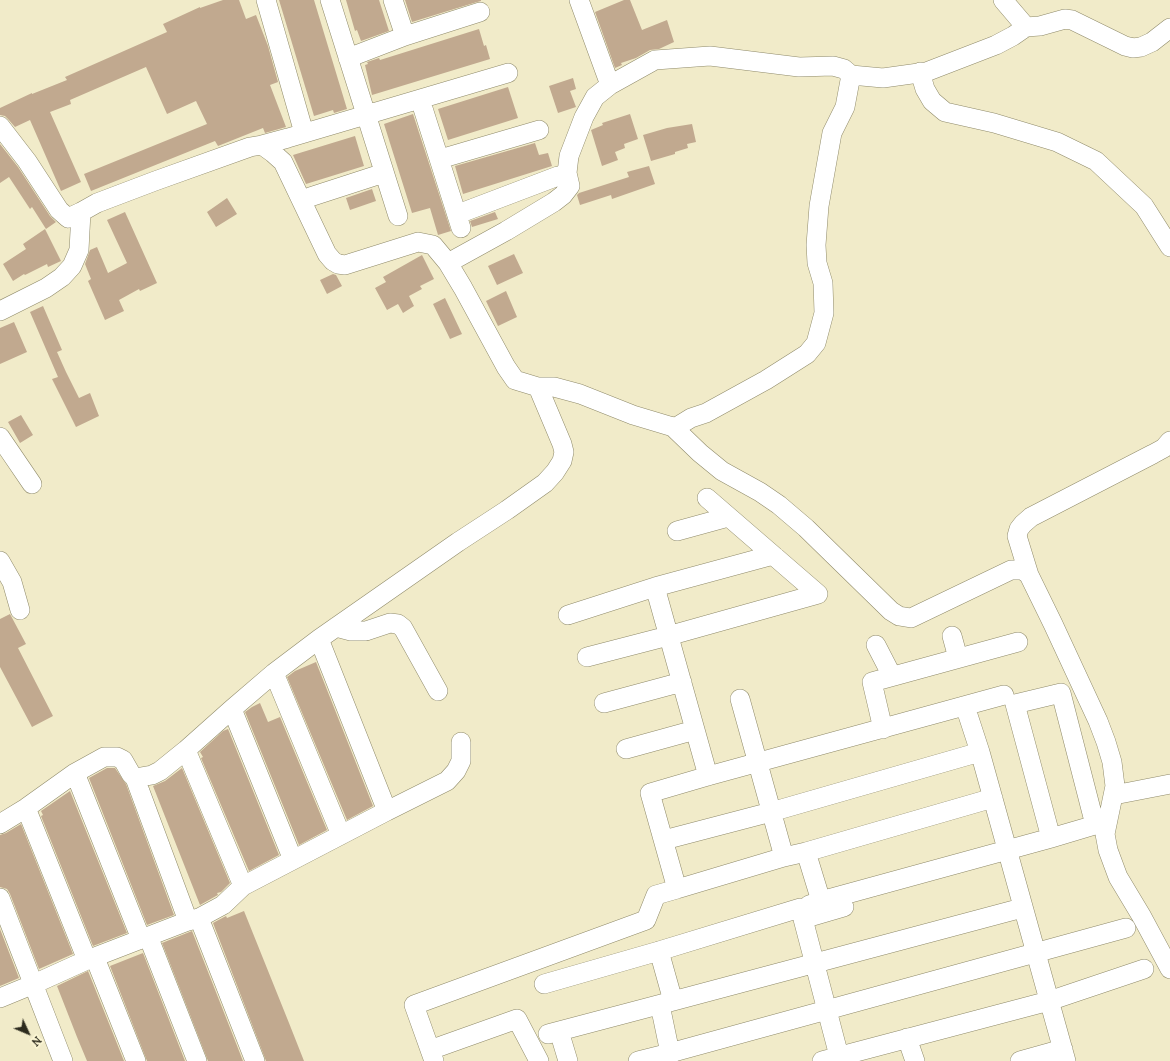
<!DOCTYPE html>
<style>
body{margin:0}
#map{position:relative;width:1170px;height:1061px;overflow:hidden;background:#f1ebc9;font-family:Lora,serif}
canvas{display:block}
.north{position:absolute;left:8px;top:1013px;width:40px;height:40px;-webkit-text-stroke:3px #fef8d6;paint-order:stroke;rotate:134deg;font-size:11px;font-weight:700;line-height:16px;text-align:center;color:#2d2b1e}
.north::after{content:'';display:block;margin:auto;width:14px;height:18px;background:#2d2b1e;clip-path:polygon(50% 0,100% 100%,50% 72%,0 100%)}
</style>
<div id="map">
<canvas width="1170" height="1061"></canvas>
<div class="north">N</div>
</div>
<script>
const ctx = document.querySelector('canvas').getContext('2d');
ctx.lineJoin = 'round';
function fillPath(path, color) { ctx.fillStyle = color; ctx.fill(path, 'evenodd'); }
const shape = rows => new Path2D(rows.map(r => 'M' + r).join(''));
function stroke(path, color, width, dash) { ctx.strokeStyle = color; ctx.lineWidth = width; ctx.lineCap = dash ? 'butt' : 'round'; ctx.setLineDash(dash || []); ctx.stroke(path); }
const building = shape([
 [223,0,239,0,246,19,256,15,268,46,278,82,270,85,286,127,265,133,263,128,218,146,215,141,91,191,84,174,207,124,196,101,167,114,146,67,70,100,71,104,50,112,81,182,61,191,30,120,15,127,8,119,5,116,0,115,0,108,32,93,32,94,67,80,65,77,167,32,163,24,200,7,200,8],
 [279,0,314,0,347,109,334,113,333,110,314,116],
 [346,0,379,0,389,31,361,41,357,30,355,31],
 [405,0,481,0,481,1,477,2,412,22],
 [624,0,630,0,642,30,667,20,674,42,659,49,650,50,636,58,621,63,622,65,615,68,595,12],
 [479,29,484,46,486,45,490,59,372,95,365,65,368,64,367,62,379,58,380,60],
 [573,78,576,89,570,91,576,107,558,113,549,86],
 [508,87,518,118,448,140,438,109],
 [413,114,451,231,438,235,430,208,412,213,384,124],
 [630,114,638,139,624,144,625,148,615,152,618,160,602,166,591,130,603,125,602,123],
 [692,124,696,142,687,144,688,148,675,152,675,154,651,161,643,135,667,128],
 [355,136,364,166,306,184,293,155],
 [535,143,539,155,548,153,552,166,463,194,455,166],
 [0,144,18,167,50,216,56,222,46,229,32,207,30,209,9,177,0,183],
 [649,166,655,184,612,199,611,195,580,205,577,195,579,193,629,177,627,172],
 [372,189,376,201,350,210,346,198],
 [227,198,237,214,216,227,207,212],
 [125,212,157,283,140,291,139,289,119,300,124,311,105,320,88,281,91,279,85,264,90,250,97,247,108,273,127,263,107,220],
 [495,212,498,219,472,227,470,221],
 [45,229,61,261,48,267,47,264,25,275,24,274,13,281,3,264,26,249,23,244],
 [514,254,523,273,497,285,488,266],
 [422,255,434,279,420,286,422,289,409,296,414,306,403,313,398,304,387,310,375,288,386,282,383,277],
 [333,274,336,275,342,286,327,294,320,280],
 [506,291,517,317,498,326,486,301],
 [445,298,462,334,450,339,433,304],
 [43,306,62,350,57,352,66,372,79,398,90,393,99,416,76,427,52,379,58,377,30,312],
 [14,322,27,352,0,364,0,328],
 [21,415,33,435,20,443,8,422],
 [10,614,26,644,18,648,53,716,32,727,0,667,0,619],
 [316,662,373,806,347,820,287,677,295,671],
 [260,703,268,722,280,717,327,830,299,845,245,712,252,707],
 [228,729,279,855,249,871,201,758,203,757,200,752,223,731],
 [107,768,115,768,126,784,174,915,147,925,89,778],
 [182,768,230,883,221,892,217,893,218,895,216,896,200,905,153,786,165,781],
 [70,791,127,933,93,946,41,816,43,815,41,811],
 [21,824,73,954,39,969,10,894,7,889,0,887,0,835,6,833],
 [244,911,289,1023,304,1061,266,1061,213,923,226,916,227,918],
 [0,929,19,978,0,986],
 [192,931,243,1061,208,1061,162,943],
 [143,953,185,1061,147,1061,110,966],
 [88,971,124,1061,87,1061,77,1037,57,986]
]);
const minor = shape([
 [266,0,304,133],
 [330,0,398,216],
 [393,0,405,36],
 [1003,0,1026,27,1040,26,1065,19,1072,20,1125,46,1133,48,1141,47,1152,42,1170,28],
 [348,58,405,36,480,12],
 [920,72,925,89,932,101,945,112,994,123,1057,142,1096,161,1144,206,1170,247],
 [610,85,655,60,710,56,799,67,833,66,844,69,851,75,883,78,926,72,996,45,1013,36,1026,27],
 [420,99,461,228],
 [0,126,27,161,59,210,68,218,81,212,97,203,155,181,250,147,262,145,273,153,283,162,327,254,333,261,338,264,345,265,418,242,433,245,448,263,463,288,506,367,515,380,538,387,554,387,580,394,633,415,673,427,700,453,722,471,760,492,779,505,806,528,891,611,899,616,911,618,1011,570,1023,570,1029,575,1053,624,1098,721,1106,742,1112,762,1115,786,1105,834,1108,850,1118,877,1142,917,1170,969],
 [262,145,288,138,508,73],
 [440,159,539,130],
 [310,197,384,173],
 [458,214,558,176],
 [448,263,506,231,554,202,563,195,570,186,567,173,569,156,584,117,595,97,610,85,579,0],
 [0,311,46,288,62,277,72,266,79,250,81,212],
 [673,427,678,426,691,418,706,413,766,380,807,354,816,343,824,313,823,283,817,263,816,245,819,206,832,133,845,107,851,75],
 [0,437,32,484],
 [677,531,728,517],
 [0,561,12,582,20,610],
 [1029,575,1017,536,1019,529,1023,524,1031,517,1153,454,1164,448,1170,441],
 [655,587,708,776],
 [568,615,655,587,773,555],
 [336,627,351,631,366,631,390,623,398,624,403,628,438,691],
 [952,636,958,658],
 [876,645,892,676],
 [587,657,668,636,818,594,707,498],
 [274,673,341,835],
 [740,699,784,857,806,852,821,901,809,905],
 [604,703,682,682],
 [965,706,980,752,1066,1061],
 [232,709,293,860],
 [883,729,872,682,1018,642],
 [626,749,695,730],
 [186,750,243,886],
 [75,773,141,939],
 [135,778,188,921],
 [1114,795,1170,784],
 [26,808,87,960],
 [387,811,447,781,456,771,461,761,461,742],
 [0,824,26,808,75,773,104,757,117,757,123,760,131,774,135,778,152,775,160,771,186,750,232,709,274,673,319,639,458,542,507,510,545,483,555,472,562,461,564,452,562,444,538,387],
 [664,840,771,812,980,752],
 [806,852,993,798],
 [784,857,677,889,650,793,708,776,1004,695],
 [0,898,63,1061],
 [821,901,1051,838,1095,825,1061,693,1015,704,1051,838],
 [199,918,255,1061],
 [148,936,197,1061],
 [659,951,673,1001,1022,908],
 [95,958,136,1061],
 [544,984,659,951,800,908],
 [0,998,34,984,87,960,188,921,199,918,223,905,243,886,387,811,319,639],
 [559,1031,568,1061],
 [548,1034,673,1001],
 [907,1038,915,1061],
 [430,1050,517,1019,539,1061],
 [434,1061,414,1005,646,920,656,895,677,889],
 [638,1061,670,1053,660,1005],
 [668,1061,670,1053,1126,928],
 [822,1061,1049,1001,1144,969],
 [836,1061,839,1056,803,919,844,907],
 [1020,1061,1063,1049]
]);
fillPath(building, '#c1a98f');
stroke(minor, '#8f8a6a', 20);
stroke(minor, '#fff', 19);
</script>
